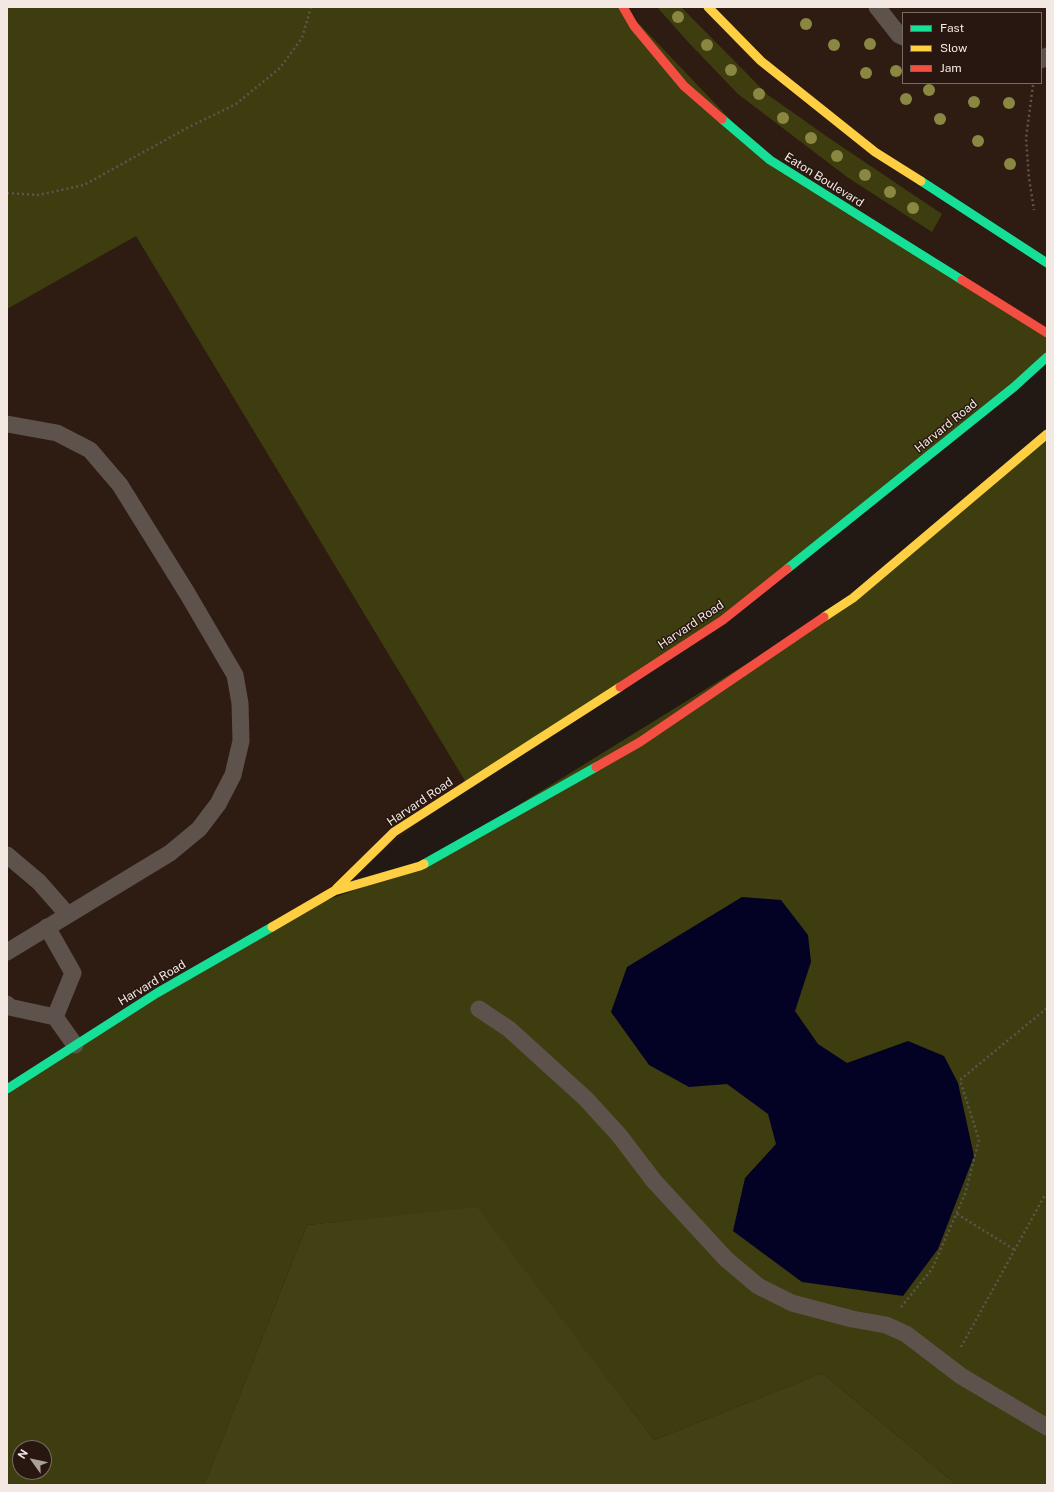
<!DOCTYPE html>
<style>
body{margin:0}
#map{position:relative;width:1054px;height:1492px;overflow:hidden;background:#221915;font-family:"Public Sans",sans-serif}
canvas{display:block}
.frame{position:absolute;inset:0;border:8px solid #f3e8e2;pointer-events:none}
.legend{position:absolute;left:902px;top:12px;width:140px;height:72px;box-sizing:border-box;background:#271710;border:1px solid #796b64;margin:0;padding:5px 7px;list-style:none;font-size:12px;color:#f3e8e2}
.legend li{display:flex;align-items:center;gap:8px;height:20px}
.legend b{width:20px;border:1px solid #796b64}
.north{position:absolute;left:12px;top:1440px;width:40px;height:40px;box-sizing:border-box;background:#271710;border:1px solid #796b64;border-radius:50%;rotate:303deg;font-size:11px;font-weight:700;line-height:16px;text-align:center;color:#f3e8e2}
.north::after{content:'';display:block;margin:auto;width:14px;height:18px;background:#aaa09a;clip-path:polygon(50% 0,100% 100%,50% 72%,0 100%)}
</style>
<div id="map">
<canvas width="1054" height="1492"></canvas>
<div class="frame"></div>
<ul class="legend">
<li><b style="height:5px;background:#16e098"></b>Fast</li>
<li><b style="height:5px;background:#ffcf43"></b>Slow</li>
<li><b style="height:5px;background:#f24e42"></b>Jam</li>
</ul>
<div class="north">N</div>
</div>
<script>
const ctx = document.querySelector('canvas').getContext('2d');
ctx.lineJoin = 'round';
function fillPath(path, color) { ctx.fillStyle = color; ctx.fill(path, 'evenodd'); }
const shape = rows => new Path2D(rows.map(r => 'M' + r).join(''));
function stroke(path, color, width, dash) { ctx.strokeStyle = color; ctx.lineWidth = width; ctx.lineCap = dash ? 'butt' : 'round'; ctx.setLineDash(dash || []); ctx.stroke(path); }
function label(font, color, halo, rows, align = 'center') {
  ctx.font = font + ' "Public Sans",sans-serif'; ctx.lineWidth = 3; ctx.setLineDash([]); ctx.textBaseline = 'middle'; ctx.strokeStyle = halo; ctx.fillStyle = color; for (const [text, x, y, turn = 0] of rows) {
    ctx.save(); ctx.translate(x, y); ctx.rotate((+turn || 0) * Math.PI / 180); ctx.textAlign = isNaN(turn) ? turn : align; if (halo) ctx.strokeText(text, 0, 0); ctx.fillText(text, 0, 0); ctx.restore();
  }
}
const built = shape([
 [7,7,1047,7,1047,357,467,784,334,891,7,1089],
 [903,13,1041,13,1041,83,903,83]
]);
const green = shape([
 [7,7,623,7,769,160,1047,333,1047,357,723,620,467,784,136,236,7,309],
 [657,7,681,7,768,95,832,140,942,214,932,232,847,177,738,94,689,43],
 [1047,434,1047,1485,957,1485,822,1373,654,1440,477,1208,307,1225,204,1485,7,1485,7,1089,303,909,420,866,853,598],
 [20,1448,44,1448,44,1472,20,1472]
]);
const forest = shape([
 [477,1207,654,1440,822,1373,957,1485,204,1485,307,1225]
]);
const water = shape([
 [742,897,781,900,808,935,811,962,795,1011,818,1044,847,1063,908,1041,944,1056,958,1083,974,1156,938,1249,903,1296,802,1282,733,1231,745,1178,776,1144,768,1114,727,1084,689,1087,649,1065,611,1012,627,967]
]);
const path = shape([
 [1033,85,1026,138,1029,178,1034,210],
 [7,193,38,195,84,185,187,128,236,104,280,68,302,38,311,7],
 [957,1214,1015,1250],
 [901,1307,932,1269,965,1194,979,1140,960,1080,1047,1008],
 [961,1347,1045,1195,1047,1195]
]);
const lane = shape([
 [877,7,899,35,903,37],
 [1041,60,1047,56],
 [7,424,57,433,90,450,120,485,187,593,235,675,240,703,241,741,233,775,218,804,199,829,170,853,7,952],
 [7,855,39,882,68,915],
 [47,927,73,973,55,1017],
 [7,1004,9,1007,55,1017,75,1045],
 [479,1009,509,1029,586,1099,619,1135,654,1181,726,1259,758,1286,792,1303,852,1319,886,1325,906,1334,961,1376,1047,1427]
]);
const fast = shape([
 [722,119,770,160,962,280],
 [921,181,1047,263],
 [787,569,1014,387,1047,357],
 [424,864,596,767],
 [7,1089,157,993,272,927]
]);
const slow = shape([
 [708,7,761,61,875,152,921,181],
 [824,617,853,598,1047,434],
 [336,889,394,832,620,687],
 [272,927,334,891,420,866,424,864]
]);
const jam = shape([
 [623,7,634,26,684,86,722,119],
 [962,280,1047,333],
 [620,687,723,620,787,569],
 [596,767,640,742,824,617]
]);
const trees = [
 [678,17],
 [806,24],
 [870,44],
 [707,45],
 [834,45],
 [731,70],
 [896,71],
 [866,73],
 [929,90],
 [759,94],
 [906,99],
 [974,102],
 [1009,103],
 [783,118],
 [940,119],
 [811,138],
 [978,141],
 [837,156],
 [1010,164],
 [865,175],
 [890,192],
 [913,208]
];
const streetNames = [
 ["Eaton Boulevard",824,180,32],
 ["Harvard Road",946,426,-39],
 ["Harvard Road",691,625,-34],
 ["Harvard Road",420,802,-34],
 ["Harvard Road",152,983,-31]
];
fillPath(built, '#2e1b11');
fillPath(green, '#3e3d0f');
fillPath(forest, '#414115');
fillPath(water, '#030224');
stroke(path, '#5e5450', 2.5, [2, 3]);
stroke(lane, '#5e524c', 17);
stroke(fast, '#16e098', 9);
stroke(slow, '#ffcf43', 9);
stroke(jam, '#f24e42', 9);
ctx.fillStyle = '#898741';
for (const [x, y] of trees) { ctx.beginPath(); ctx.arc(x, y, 6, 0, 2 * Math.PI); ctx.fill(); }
label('12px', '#f3e8e2', '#271710', streetNames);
</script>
